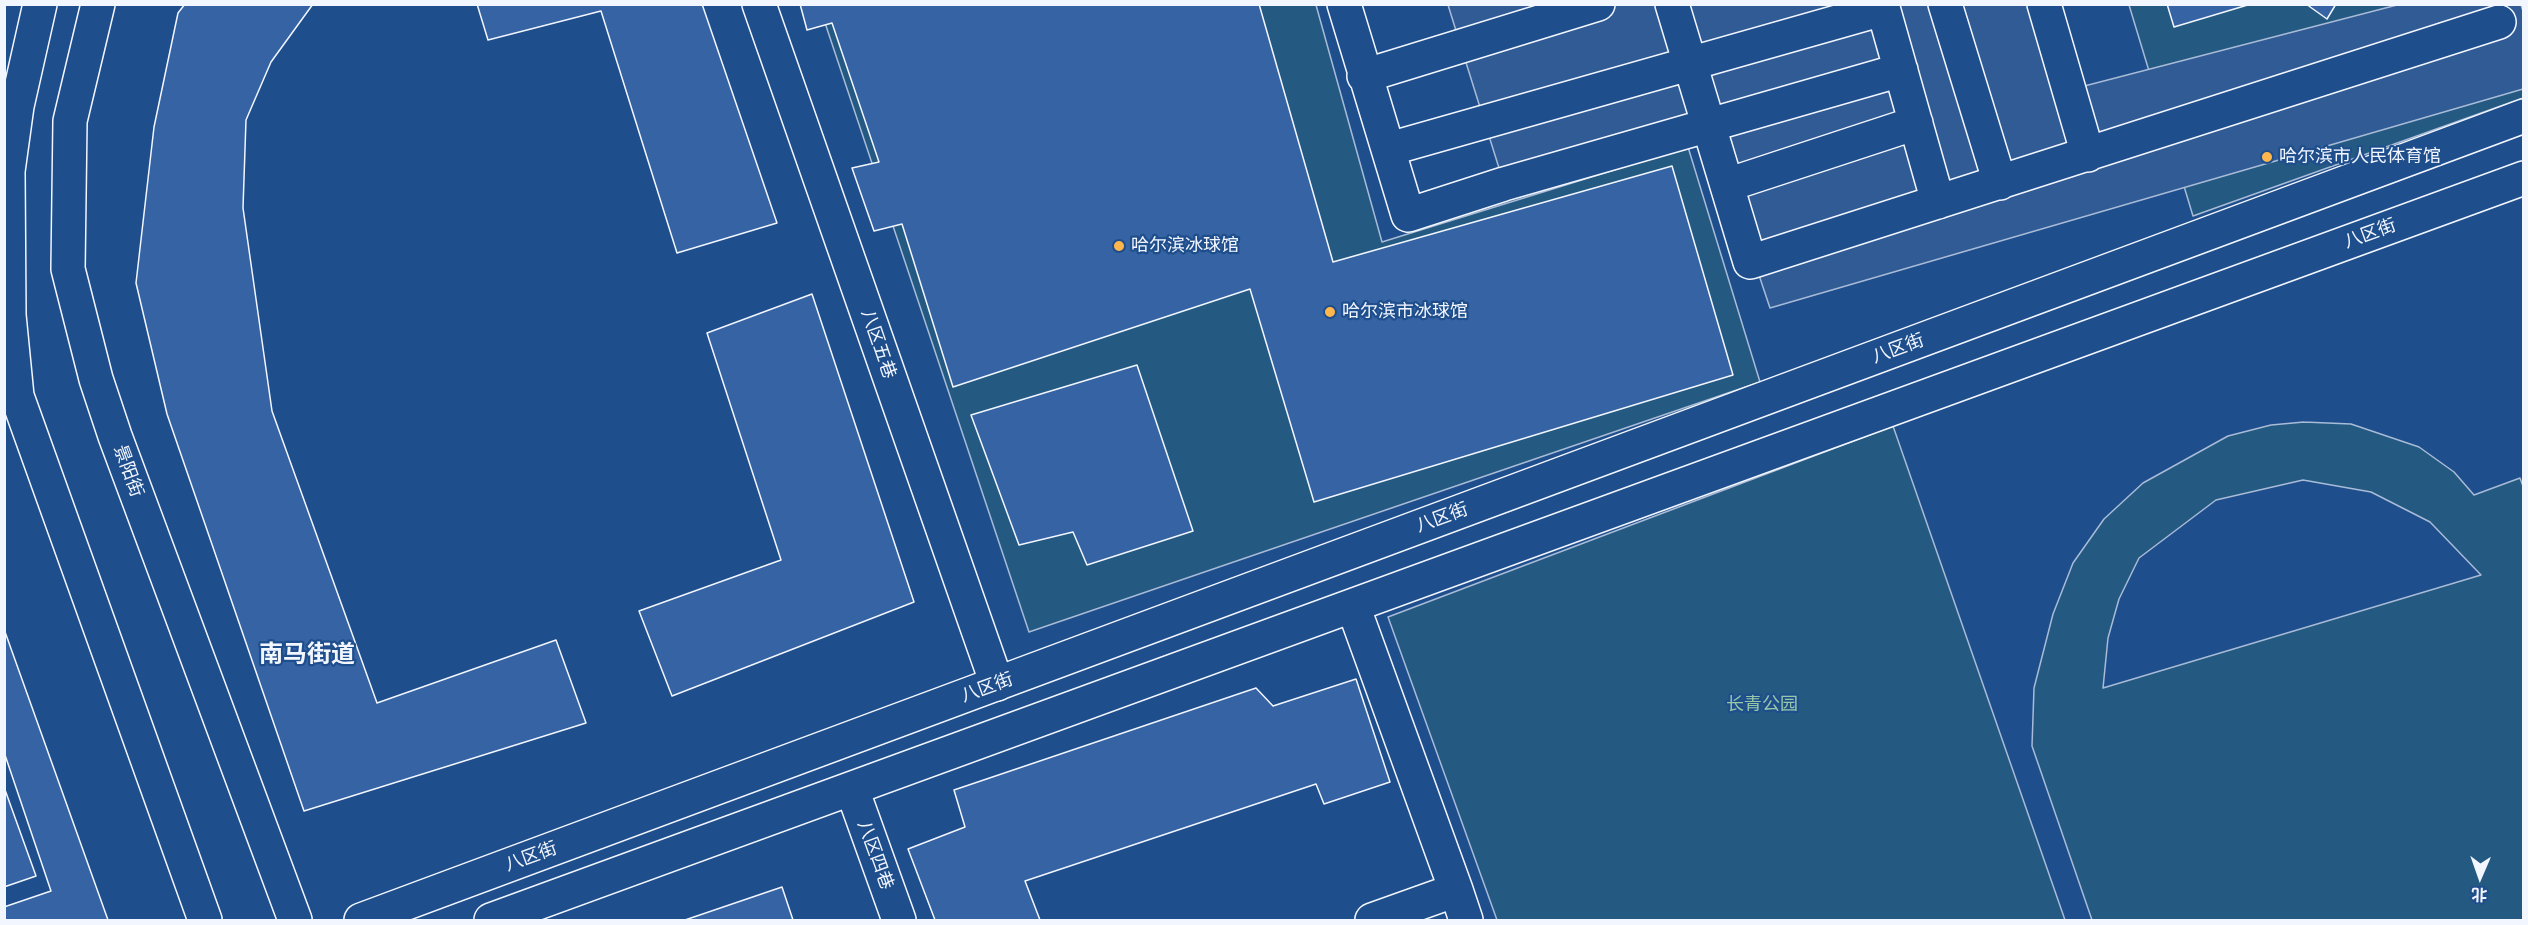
<!DOCTYPE html>
<meta charset="utf-8">
<style>
body{margin:0}
#map{position:relative;width:2528px;height:925px;overflow:hidden;background:#1f4e8c;font-family:"Open Sans","Noto Sans SC",sans-serif}
canvas{display:block}
.frame{position:absolute;inset:0;border:6px solid #f2f6ff;pointer-events:none}
.north{position:absolute;left:2450px;top:847px;width:60px;height:60px;-webkit-text-stroke:4px #1f4e8c;paint-order:stroke;rotate:182deg;font-size:16px;font-weight:700;line-height:24px;text-align:center;color:#f2f6ff}
.north::after{content:'';display:block;margin:auto;width:21px;height:27px;background:#f2f6ff;clip-path:polygon(50% 0,100% 100%,50% 72%,0 100%)}
</style>
<div id="map">
<canvas width="2528" height="925"></canvas>
<div class="frame"></div>
<div class="north">北</div>
</div>
<script>
const ctx = document.querySelector('canvas').getContext('2d');
ctx.lineJoin = 'round';
function fillPath(path, color) { ctx.fillStyle = color; ctx.fill(path, 'evenodd'); }
const shape = rows => new Path2D(rows.map(r => 'M' + r).join(''));
function stroke(path, color, width, dash) { ctx.strokeStyle = color; ctx.lineWidth = width; ctx.lineCap = dash ? 'butt' : 'round'; ctx.setLineDash(dash || []); ctx.stroke(path); }
function label(font, color, halo, rows, align = 'center') {
  ctx.font = font + ' "Open Sans","Noto Sans SC",sans-serif'; ctx.lineWidth = 4.5; ctx.setLineDash([]); ctx.textBaseline = 'middle'; ctx.strokeStyle = halo; ctx.fillStyle = color; for (const [text, x, y, turn = 0] of rows) {
    ctx.save(); ctx.translate(x, y); ctx.rotate((+turn || 0) * Math.PI / 180); ctx.textAlign = isNaN(turn) ? turn : align; if (halo) ctx.strokeText(text, 0, 0); ctx.fillText(text, 0, 0); ctx.restore();
  }
}
const green = shape([
 [819,5,1316,5,1382,242,1688,147,1760,382,1029,632,819,5],
 [2129,5,2523,5,2523,98,2193,216,2129,5],
 [2304,422,2351,424,2419,447,2454,472,2474,495,2520,478,2524,489,2523,920,2092,920,2032,746,2034,688,2053,614,2073,563,2104,519,2143,483,2228,436,2271,425,2304,422],
 [2303,480,2371,492,2430,522,2481,575,2103,688,2108,638,2119,599,2139,558,2216,500,2303,480],
 [1893,426,2065,920,1497,920,1388,617,1893,426]
]);
const parking = shape([
 [1448,5,2044,5,2069,90,2397,5,2521,5,2524,14,2523,89,1770,308,1709,126,1504,184,1448,5]
]);
const building = shape([
 [185,4,313,4,271,62,246,120,243,208,272,411,377,703,556,640,586,723,304,811,167,414,136,283,154,127,178,13,185,4],
 [477,4,702,4,777,223,677,253,601,11,488,40,477,4],
 [800,4,1259,4,1333,262,1672,166,1733,375,1314,502,1250,289,953,387,902,224,874,231,852,168,879,162,832,23,807,30,800,4],
 [2167,4,2251,4,2174,27,2167,4],
 [2306,4,2336,4,2327,19,2306,4],
 [812,294,914,602,672,696,639,611,781,560,707,333,812,294],
 [1137,365,1193,531,1087,565,1073,532,1019,545,971,415,1137,365],
 [4,629,108,920,4,920,4,907,51,891,4,752,4,629],
 [1356,679,1390,782,1324,804,1316,784,1025,881,1040,920,935,920,908,849,965,827,954,790,1256,688,1273,706,1356,679],
 [4,787,36,876,4,887,4,787],
 [782,887,793,920,685,920,782,887]
]);
const minor = shape([
 [759,4,997,684],
 [1344,4,1408,215,1504,184,1901,70],
 [1672,4,1750,262,2499,22],
 [1882,4,1938,202],
 [1945,4,2000,183],
 [2044,4,2088,155],
 [1364,76,1598,4],
 [1389,149,1883,9],
 [1727,185,1916,123],
 [1353,606,1456,890],
 [852,789,899,920],
 [1372,920,1456,890,1466,920]
]);
const major = shape([
 [40,4,17,106,8,171,9,315,17,396,205,920],
 [98,4,70,121,68,269,96,379,115,436,295,920],
 [361,920,2524,116],
 [491,920,2524,178]
]);
const markers = [
 [2267,157,6,"#ffb74d"],
 [1119,246,6,"#ffb74d"],
 [1330,312,6,"#ffb74d"]
];
const poiNames = [
 ["哈尔滨市人民体育馆",2279,157],
 ["哈尔滨冰球馆",1131,246],
 ["哈尔滨市冰球馆",1342,312]
];
const streetNames = [
 ["八区街",2370,234,-20],
 ["八区五巷",878,344,71],
 ["八区街",1898,349,-20],
 ["景阳街",128,471,70],
 ["八区街",1442,518,-20],
 ["八区街",987,688,-20],
 ["八区四巷",875,855,70],
 ["八区街",531,857,-20]
];
const parkNames = [
 ["长青公园",1762,705]
];
const districtNames = [
 ["南马街道",307,655]
];
fillPath(green, '#245a82');
stroke(green, '#a8bbd7', 1.5);
fillPath(parking, '#305b95');
stroke(parking, '#a8bbd7', 1.5);
fillPath(building, '#3563a3');
stroke(building, '#f2f6ff', 1.5);
stroke(minor, '#f2f6ff', 36);
stroke(major, '#f2f6ff', 36);
stroke(minor, '#1f4e8c', 33);
stroke(major, '#1f4e8c', 33);
for (const [x, y, r, color] of markers) { const dot = new Path2D(); dot.arc(x, y, r, 0, 2 * Math.PI); ctx.fillStyle = color; ctx.fill(dot); stroke(dot, '#1f4e8c', 2); }
label('18px', '#f2f6ff', '#1f4e8c', poiNames, 'left');
label('18px', '#f2f6ff', '#1f4e8c', streetNames);
label('18px', '#97c8a6', '#1f4e8c', parkNames);
label('bold 24px', '#f2f6ff', '#1f4e8c', districtNames);
</script>
